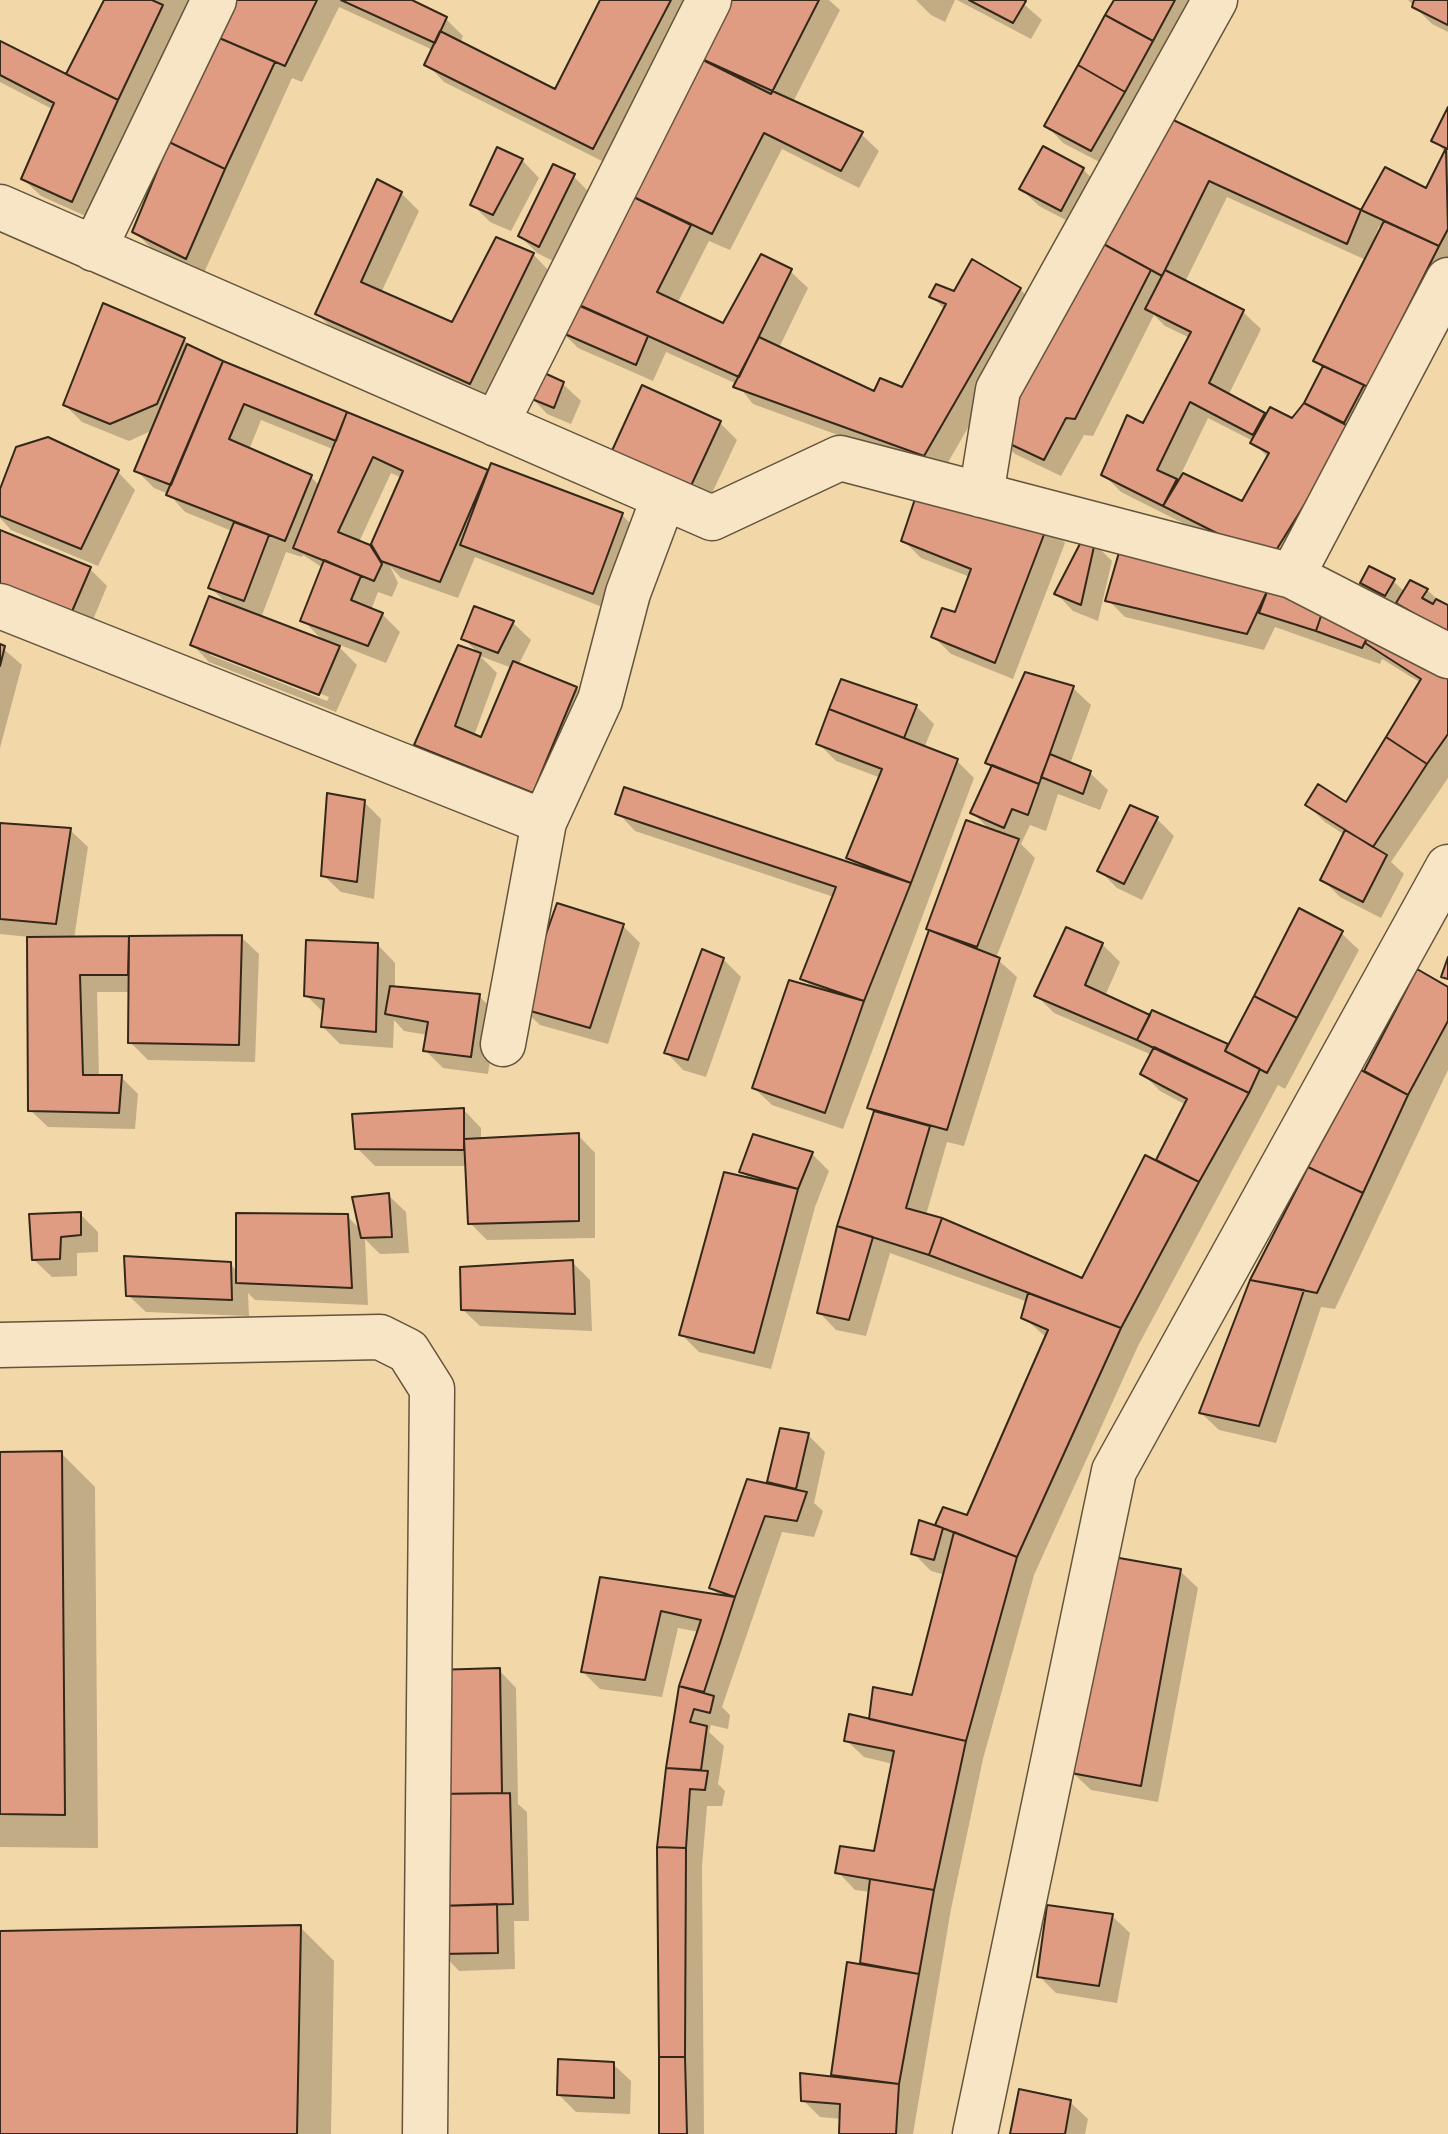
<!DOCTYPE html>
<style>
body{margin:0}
canvas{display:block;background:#f2d7a8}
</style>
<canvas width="1448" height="2134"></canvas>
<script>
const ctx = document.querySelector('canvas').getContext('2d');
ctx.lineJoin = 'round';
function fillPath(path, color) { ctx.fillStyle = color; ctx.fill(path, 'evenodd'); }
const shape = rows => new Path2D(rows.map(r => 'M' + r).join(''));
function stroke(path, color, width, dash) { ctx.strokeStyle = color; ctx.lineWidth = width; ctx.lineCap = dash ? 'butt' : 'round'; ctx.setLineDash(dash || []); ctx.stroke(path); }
const shadow = shape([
 [106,0,193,0,90,218,41,196,23,179,54,110,0,82,0,44,67,77],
 [238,0,407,0,445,18,463,36,460,43,556,91,602,0,685,0,610,165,444,82,427,64,433,50,339,7,302,82,292,78,203,275,152,249,135,232],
 [726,0,829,0,840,10,793,102,861,134,879,151,859,188,782,149,730,250,709,241,677,304,724,326,790,271,808,288,779,348,875,394,903,390,945,310,932,296,1020,289,1037,307,942,473,753,404,737,384,666,352,653,381,578,348,560,330],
 [916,0,955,0,945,22,931,15],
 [957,0,1019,0,1042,20,1031,39],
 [1116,0,1201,0,1109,167,1063,143,1046,125],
 [1408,0,1448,0,1448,32,1432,24],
 [1448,112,1448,281,1288,576,1121,492,1103,474,1144,426,1190,338,1165,326,1154,315,1093,436,1084,435,1061,476,1015,454,998,437,1166,119,1362,213,1386,170,1427,190,1446,153,1434,140],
 [1227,197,1366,260,1315,361,1324,369,1306,404,1292,421,1267,417,1228,396,1261,329,1243,312,1185,282],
 [1379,226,1383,228,1375,242,1373,241],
 [1208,418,1253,441,1268,458,1243,504,1181,474],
 [522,160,539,178,511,231,490,222,472,204],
 [1083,169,1100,187,1079,227,1039,206,1021,189],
 [573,176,591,194,557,263,537,253,520,236],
 [401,193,419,211,381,293,453,324,533,254,550,272,488,400,335,331,317,314],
 [184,340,194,349,489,473,622,515,639,532,610,610,475,557,458,598,401,578,390,566,398,583,392,597,378,592,371,610,382,614,400,632,386,663,335,643,357,665,336,712,209,662,192,644,229,606,210,587,232,531,185,512,169,494,154,488,136,470,153,430,129,441,82,422,65,405],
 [261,420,335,450,320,486,311,477,249,450],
 [391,473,402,478,372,548,359,542],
 [286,552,302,557,303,555,323,568,303,620,324,642,261,618],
 [210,651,329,697,327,701,210,655],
 [563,384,581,401,571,424,547,414,530,396],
 [720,423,737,440,706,506,630,472],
 [118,472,135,490,98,566,11,530,0,518,0,495],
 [1047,526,1065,543,1013,679,951,654,934,637,956,614,970,577,921,558,904,541],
 [0,533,90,569,107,586,88,632],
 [1094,543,1112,561,1098,621,1073,611,1056,593],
 [1393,581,1405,592,1427,590,1448,608,1416,620,1405,609,1403,612,1380,600,1362,582],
 [1269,589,1448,674,1448,778,1391,862,1404,874,1381,918,1340,897,1323,880,1345,835,1325,822,1307,805,1347,804,1421,683,1382,659,1380,664,1275,627,1264,650,1125,617,1108,600],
 [513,623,531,640,518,666,576,688,593,706,550,809,434,762,416,745,459,648,480,655,463,638],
 [480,656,512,668,482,739,474,736,497,673],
 [0,646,22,665,0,748],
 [1026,674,1073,688,1091,705,1070,764,1090,773,1108,790,1100,810,1058,794,1046,831,1030,825,1021,844,1035,858,996,958,1017,977,964,1146,947,1142,926,1215,1083,1281,1157,1163,1186,1105,1160,1091,1143,1074,1152,1055,1054,1013,1037,996,1102,944,1120,962,1105,996,1229,1046,1341,933,1359,950,1285,1089,1278,1085,1138,1346,1034,1575,983,1759,951,1909,913,2134,841,2134,842,2119,820,2117,803,2100,839,2080,833,2074,861,1967,871,1892,855,1890,838,1872,875,1853,893,1764,864,1757,846,1740,914,1697,945,1575,931,1571,913,1553,936,1528,944,1509,968,1518,1047,1338,1023,1317,1028,1302,890,1253,866,1336,836,1330,819,1312,875,1114,869,1108,967,823,992,832,972,812,993,768,988,762],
 [842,682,916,706,934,724,924,748,957,761,974,778,843,1129,772,1105,754,1088,813,989,803,978,834,897,635,831,618,813,858,867,849,858,881,778,836,761,819,744],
 [364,802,381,819,374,899,341,892,323,875],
 [1157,819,1174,836,1142,900,1117,888,1099,870],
 [0,825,70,830,88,847,74,939,241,937,259,954,255,1062,148,1060,130,1042,130,992,97,992,99,1077,121,1077,138,1094,135,1129,48,1127,30,1110,29,937,0,934],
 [623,926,640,943,608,1044,540,1025,522,1008],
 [378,945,395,963,395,988,479,996,497,1014,488,1074,443,1068,425,1050,428,1035,404,1031,394,1020,393,1048,340,1044,323,1027,324,1013,306,995],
 [723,959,741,977,706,1077,683,1070,666,1052],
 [1417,971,1448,990,1448,1070,1335,1309,1321,1307,1276,1443,1219,1430,1201,1413,1252,1281],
 [464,1110,481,1128,481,1140,578,1135,595,1153,595,1238,487,1240,470,1223,467,1166,375,1166,357,1148],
 [812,1154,829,1171,815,1207,771,1369,699,1352,681,1334,750,1180,742,1171],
 [388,1195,406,1212,409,1253,380,1254,365,1239,368,1305,255,1300,248,1293,249,1316,146,1312,128,1295,230,1264,238,1272,347,1216,361,1230],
 [80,1214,98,1232,98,1252,77,1253,77,1276,52,1277,34,1260],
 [572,1262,590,1280,592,1331,480,1326,462,1309],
 [781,1430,808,1435,825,1452,814,1503,823,1511,814,1537,782,1532,722,1707,730,1715,728,1729,711,1725,709,1732,724,1746,718,1784,725,1791,722,1806,707,1806,702,1867,704,2134,661,2134,659,1848,681,1687,699,1632,678,1628,662,1697,600,1689,583,1672,602,1580,721,1597,711,1588,768,1485],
 [61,1453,95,1487,98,1848,0,1847,0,1454],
 [1180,1571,1198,1588,1158,1802,1091,1790,1073,1773],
 [499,1670,516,1688,518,1804,527,1812,529,1921,514,1921,515,1969,459,1971,442,1953,436,1672],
 [1112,1916,1130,1933,1117,2003,1056,1993,1039,1976],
 [300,1927,334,1961,331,2134,0,2134,0,1933],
 [613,2064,631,2081,630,2114,576,2112,559,2095],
 [1070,2102,1088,2119,1085,2134,1012,2134]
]);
const building = shape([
 [104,0,152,0,163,5,118,100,66,74,104,0],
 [235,0,317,0,285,66,217,37,235,0],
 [341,0,412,0,447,17,435,43,341,0],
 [600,0,671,0,593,149,424,65,440,31,555,89,600,0],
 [724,0,819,0,771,94,693,55,724,0],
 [969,0,1024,0,1026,1,1013,23,969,0],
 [1114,0,1175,0,1153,41,1105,15,1114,0],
 [1414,0,1448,0,1448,25,1412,7,1414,0],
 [1105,15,1153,41,1125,92,1078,65,1105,15],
 [217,37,275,62,225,169,169,142,217,37],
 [0,41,118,100,72,202,21,179,54,103,0,75,0,41],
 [693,55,863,132,841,171,764,133,712,234,619,190,693,55],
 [1078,65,1125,92,1091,151,1044,126,1078,65],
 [1448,107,1448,149,1431,141,1448,107],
 [1165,116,1361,210,1347,244,1209,181,1162,276,1098,241,1165,116],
 [169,142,225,169,186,259,132,232,169,142],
 [1043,146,1084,168,1061,211,1019,189,1043,146],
 [497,147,523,159,493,215,470,205,497,147],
 [1446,148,1448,229,1439,246,1361,210,1385,167,1426,188,1446,148],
 [553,164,575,174,539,247,518,236,553,164],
 [377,179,402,192,361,282,452,322,496,237,534,253,470,384,315,314,377,179],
 [619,190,691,225,657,292,723,323,761,254,792,269,739,377,566,299,619,190],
 [1384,221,1439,246,1368,387,1313,361,1384,221],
 [1098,241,1151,270,1075,419,1066,418,1044,460,995,437,1098,241],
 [972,259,1021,288,924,456,733,387,759,337,874,391,880,378,902,387,946,304,929,297,936,284,954,291,972,259],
 [1165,270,1244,310,1209,383,1265,413,1253,435,1190,402,1157,470,1177,479,1163,506,1101,475,1127,415,1143,423,1191,332,1145,309,1165,270],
 [571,302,648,336,636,365,558,331,571,302],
 [103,303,185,338,157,404,110,424,63,405,103,303],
 [187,344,223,361,171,485,134,471,187,344],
 [223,361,347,412,336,441,244,404,229,439,312,475,285,541,166,495,223,361],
 [1323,366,1364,385,1344,423,1304,403,1323,366],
 [540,371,564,382,554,408,527,397,540,371],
 [642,385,721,421,689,490,610,455,642,385],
 [1304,403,1352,428,1270,560,1163,506,1183,473,1242,501,1269,453,1250,443,1270,407,1292,418,1304,403],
 [347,412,488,470,440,582,381,561,371,544,403,471,373,457,338,532,370,545,382,564,374,581,293,548,347,412],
 [48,437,119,470,81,549,0,516,0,489,16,447,48,437],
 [491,463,623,513,593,594,460,545,491,463],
 [917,493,1048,524,995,663,931,637,942,608,955,612,971,569,901,541,917,493],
 [234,522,269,535,244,601,208,588,234,522],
 [0,530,91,567,70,616,0,588,0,530],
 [1083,538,1095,542,1081,605,1054,594,1083,538],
 [1120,549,1269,587,1247,634,1105,601,1120,549],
 [324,560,361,576,351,600,383,613,368,646,300,621,324,560],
 [1369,566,1395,579,1385,596,1360,583,1369,566],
 [1410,580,1428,589,1422,598,1433,604,1436,599,1448,605,1448,633,1396,603,1410,580],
 [1269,587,1325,604,1316,631,1259,613,1269,587],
 [209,596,340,646,319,695,190,645,209,596],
 [1325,604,1374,624,1362,648,1316,631,1325,604],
 [474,606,514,621,498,653,461,639,474,606],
 [1374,624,1448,672,1448,734,1427,764,1386,737,1421,679,1365,643,1374,624],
 [0,644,5,646,0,666,0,644],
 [458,645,481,653,455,726,481,737,513,661,577,687,533,793,414,745,458,645],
 [1025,672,1074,686,1039,784,985,763,1025,672],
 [841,679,917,705,904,738,829,709,841,679],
 [829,709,958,759,911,883,846,858,882,769,816,744,829,709],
 [1386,737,1427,764,1373,847,1305,805,1318,784,1346,802,1386,737],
 [1050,754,1091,771,1083,794,1041,777,1050,754],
 [992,765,1039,784,1028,815,1012,809,1004,828,970,813,992,765],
 [624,787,911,883,864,1001,800,979,836,887,615,814,624,787],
 [327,793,365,800,357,882,321,876,327,793],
 [1130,805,1158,817,1124,884,1097,871,1130,805],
 [966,820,1019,839,977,947,926,929,966,820],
 [0,823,71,828,56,924,0,919,0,823],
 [1345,830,1387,855,1363,902,1320,880,1345,830],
 [557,903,624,924,590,1028,520,1008,557,903],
 [1299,908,1343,931,1297,1018,1254,996,1299,908],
 [1066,927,1103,943,1085,985,1150,1015,1137,1040,1034,996,1066,927],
 [929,930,1000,958,947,1130,867,1108,929,930],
 [242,935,239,1045,128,1043,129,936,242,935],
 [129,936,128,975,80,975,83,1075,122,1075,119,1113,28,1111,27,937,129,936],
 [306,940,378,943,376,1032,321,1027,324,999,304,996,306,940],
 [702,949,724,958,688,1060,664,1053,702,949],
 [1448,957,1448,979,1441,977,1448,957],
 [1417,969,1448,987,1448,1021,1408,1095,1364,1071,1417,969],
 [789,980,864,1001,825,1113,752,1088,789,980],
 [390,986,480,994,471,1057,423,1051,428,1022,385,1014,390,986],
 [1254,996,1297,1018,1267,1073,1225,1051,1254,996],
 [1152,1010,1228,1044,1225,1051,1260,1069,1249,1093,1137,1040,1152,1010],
 [1154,1047,1249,1093,1199,1182,1156,1160,1187,1099,1140,1074,1154,1047],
 [1361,1070,1408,1095,1363,1193,1308,1167,1361,1070],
 [464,1108,464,1150,355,1149,352,1114,464,1108],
 [874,1111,930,1126,906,1208,942,1218,929,1255,837,1226,874,1111],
 [579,1133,579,1221,468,1224,464,1139,579,1133],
 [753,1134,813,1152,798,1189,739,1172,753,1134],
 [1145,1155,1199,1182,1121,1328,929,1255,942,1218,1082,1278,1145,1155],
 [1308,1167,1363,1193,1317,1293,1250,1280,1308,1167],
 [724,1172,798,1189,754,1353,679,1335,724,1172],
 [389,1193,392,1237,361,1238,352,1197,389,1193],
 [81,1212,81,1235,61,1237,60,1259,32,1260,29,1214,81,1212],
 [236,1213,348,1214,352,1288,236,1283,236,1213],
 [837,1226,873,1237,849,1320,817,1313,837,1226],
 [124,1256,231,1262,232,1300,126,1296,124,1256],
 [573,1260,575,1314,461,1310,460,1267,573,1260],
 [1250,1280,1304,1290,1259,1426,1199,1413,1250,1280],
 [1028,1293,1121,1328,1017,1557,935,1525,943,1507,967,1515,1048,1330,1021,1318,1028,1293],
 [780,1428,809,1433,796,1489,767,1482,780,1428],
 [62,1451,65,1815,0,1814,0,1452,62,1451],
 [747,1479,807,1492,797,1521,765,1516,735,1597,709,1588,747,1479],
 [919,1520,943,1528,934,1560,911,1554,919,1520],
 [954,1532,1017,1557,966,1741,869,1719,873,1687,912,1695,954,1532],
 [1108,1556,1181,1569,1141,1786,1071,1773,1108,1556],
 [600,1577,735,1597,704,1692,679,1686,701,1620,661,1611,645,1680,581,1672,600,1577],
 [500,1668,502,1793,437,1794,434,1670,500,1668],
 [679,1686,714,1696,710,1713,694,1709,690,1722,707,1726,701,1770,666,1768,679,1686],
 [849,1714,966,1741,934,1890,835,1873,840,1846,874,1851,894,1751,844,1741,849,1714],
 [666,1768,708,1771,705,1790,690,1789,686,1848,657,1847,666,1768],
 [510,1793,513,1904,439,1906,437,1794,510,1793],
 [657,1847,686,1848,685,2057,659,2057,657,1847],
 [870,1879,934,1890,919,1974,860,1963,870,1879],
 [497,1904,498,1953,440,1954,439,1906,497,1904],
 [1047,1905,1113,1914,1099,1986,1037,1977,1047,1905],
 [301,1925,297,2134,0,2134,0,1931,301,1925],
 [847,1962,919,1974,899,2084,831,2075,847,1962],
 [659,2057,685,2057,687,2134,659,2134,659,2057],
 [558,2059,614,2062,614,2098,557,2095,558,2059],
 [800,2073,899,2084,896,2134,839,2134,840,2104,801,2101,800,2073],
 [1019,2089,1071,2100,1065,2134,1010,2134,1019,2089]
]);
const minor = shape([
 [0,207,712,518,840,458,1292,576,1448,656],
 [94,249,214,0],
 [496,424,709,0],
 [981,495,998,390,1215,0],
 [1292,576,1448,280],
 [0,606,544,822],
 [503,1044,544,822,600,700,628,593,664,497],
 [0,1345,380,1337,408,1351,432,1389,425,2134],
 [975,2134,1114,1471,1448,867]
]);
fillPath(shadow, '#0003');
fillPath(building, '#df9c83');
stroke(building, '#342818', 2);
stroke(minor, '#64543c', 47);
stroke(minor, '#f7e5c6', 44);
</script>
